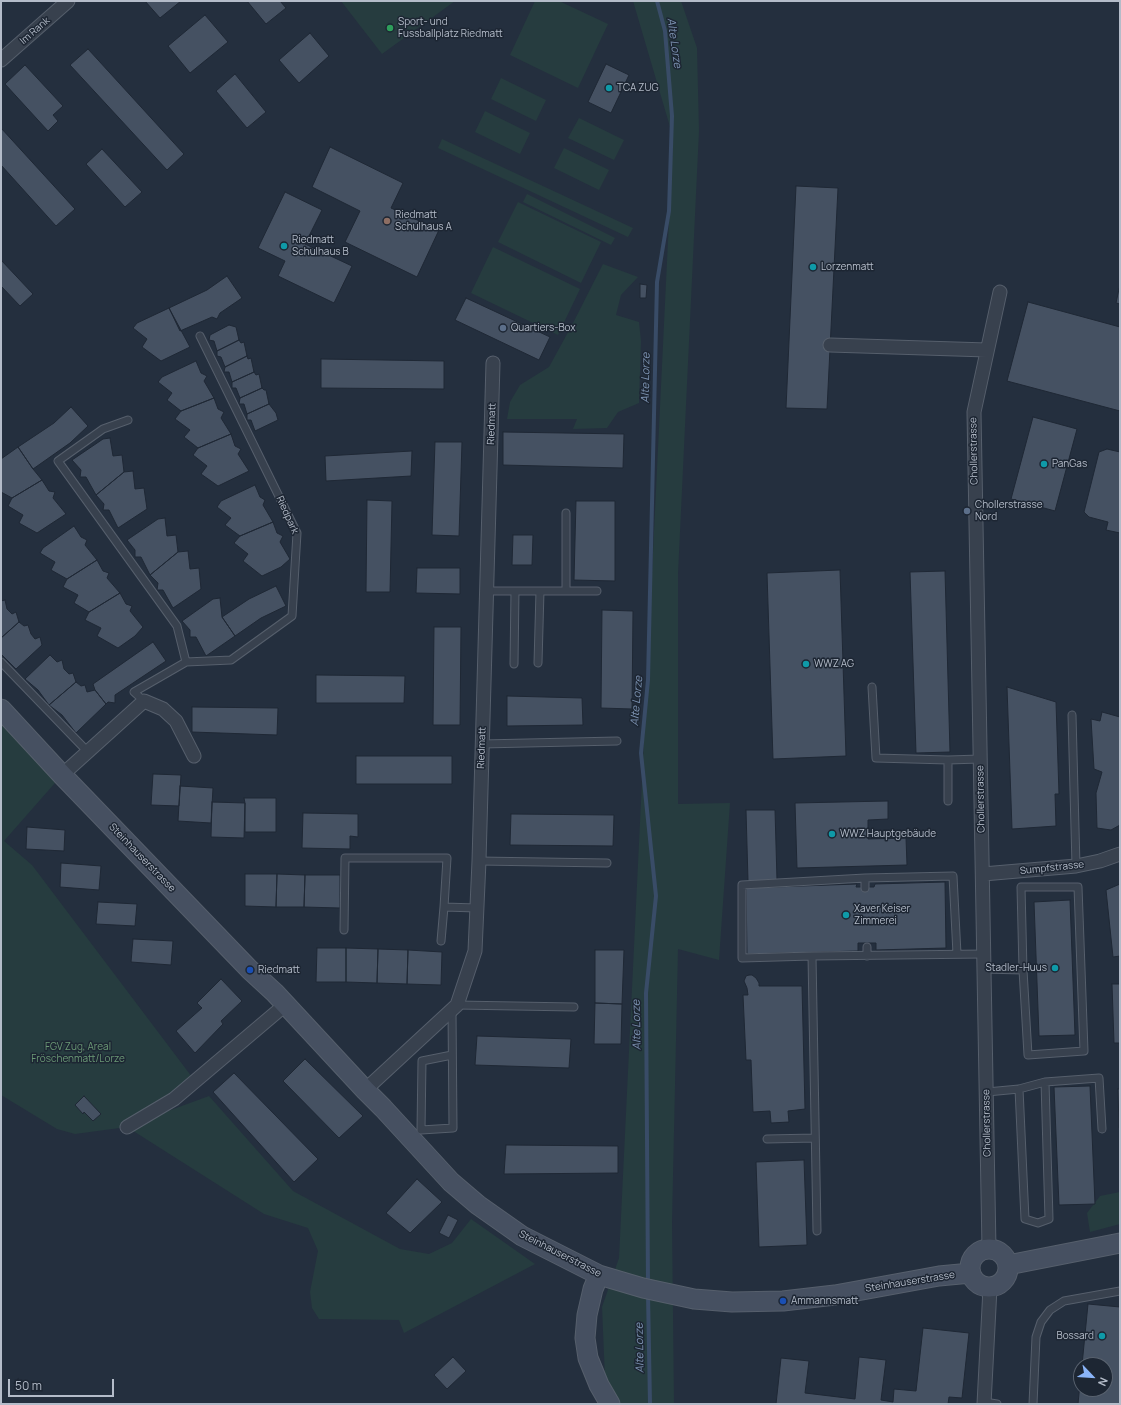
<!DOCTYPE html>
<meta charset="utf-8">
<style>
body{margin:0}
#map{position:relative;width:1121px;height:1405px;overflow:hidden;background:#242f3e;font-family:Manrope,sans-serif}
canvas{display:block}
.frame{position:absolute;inset:0;border:2px solid #b4bcc9;pointer-events:none}
.north{position:absolute;left:1073px;top:1357px;width:40px;height:40px;box-sizing:border-box;background:#1d2633;border:1px solid #59626f;border-radius:50%;rotate:115deg;font-size:11px;font-weight:700;line-height:16px;text-align:center;color:#b4bcc9}
.north::after{content:'';display:block;margin:auto;width:14px;height:18px;background:#8ab4f8;clip-path:polygon(50% 0,100% 100%,50% 72%,0 100%)}
.scale{position:absolute;left:8px;top:1379px;width:106px;height:18px;box-sizing:border-box;border:2px solid #b4bcc9;border-top:0;padding-left:5px;font-size:12px;line-height:14px;white-space:nowrap;color:#b4bcc9;-webkit-text-stroke:3px #1d2633;paint-order:stroke}
</style>
<div id="map">
<canvas width="1121" height="1405"></canvas>
<div class="frame"></div>
<div class="north">N</div>
<div class="scale">50 m</div>
</div>
<script>
const ctx = document.querySelector('canvas').getContext('2d');
ctx.lineJoin = 'round';
function fillPath(path, color) { ctx.fillStyle = color; ctx.fill(path, 'evenodd'); }
const shape = rows => new Path2D(rows.map(r => 'M' + r).join(''));
function stroke(path, color, width, dash) { ctx.strokeStyle = color; ctx.lineWidth = width; ctx.lineCap = dash ? 'butt' : 'round'; ctx.setLineDash(dash || []); ctx.stroke(path); }
function label(font, color, halo, rows, align = 'center') {
  ctx.font = font + ' Manrope,sans-serif'; ctx.lineWidth = 3; ctx.setLineDash([]); ctx.textBaseline = 'middle'; ctx.strokeStyle = halo; ctx.fillStyle = color; for (const [text, x, y, turn = 0] of rows) {
    ctx.save(); ctx.translate(x, y); ctx.rotate((+turn || 0) * Math.PI / 180); ctx.textAlign = isNaN(turn) ? turn : align; if (halo) ctx.strokeText(text, 0, 0); ctx.fillText(text, 0, 0); ctx.restore();
  }
}
const green = shape([
 [341,1,455,1,382,54],
 [535,1,559,1,608,24,578,88,510,55],
 [633,1,681,1,697,48,699,131,678,574,678,804,730,803,719,960,678,949,672,1222,674,1404,621,1404,605,1379,602,1307,619,1258,673,137],
 [501,78,546,100,536,121,491,99],
 [485,111,530,133,520,154,475,132],
 [579,118,624,140,614,160,568,138],
 [442,139,633,228,628,237,438,148],
 [564,148,609,170,599,190,554,168],
 [527,194,615,238,611,245,523,202],
 [518,202,601,242,581,283,498,242],
 [493,247,580,289,558,335,471,293],
 [603,264,638,277,621,295,616,315,639,322,641,341,639,403,618,412,607,428,573,429,577,419,507,419,510,402,520,385,549,367,572,325],
 [1,709,62,775,4,841,32,865,195,1081,130,1125,209,1096,293,1191,400,1249,429,1254,452,1243,471,1219,535,1264,404,1333,399,1320,319,1319,312,1308,310,1292,318,1251,308,1228,264,1214,127,1127,75,1134,57,1129,1,1095],
 [1120,1192,1120,1224,1090,1232,1087,1213,1100,1196]
]);
const stream = shape([
 [648,1284,646,993,656,896,641,753,648,680,657,282,669,211,672,116,665,31,657,1],
 [648,1294,650,1404]
]);
const building = shape([
 [145,1,181,1,160,18,145,1],
 [247,1,280,1,286,8,266,24,247,1],
 [205,15,228,42,190,73,168,46,205,15],
 [310,33,329,56,299,83,279,60,310,33],
 [88,49,184,154,167,170,70,65,88,49],
 [606,64,629,75,611,113,588,102,606,64],
 [25,65,63,106,53,115,58,121,48,131,5,84,25,65],
 [235,74,266,112,247,128,216,91,235,74],
 [1,128,75,209,56,226,1,165,1,128],
 [330,147,403,183,391,208,439,230,417,277,345,242,360,211,312,187,330,147],
 [102,149,142,192,125,207,86,164,102,149],
 [796,186,838,188,827,409,786,408,796,186],
 [285,192,322,210,305,244,352,266,334,303,278,276,285,261,258,248,285,192],
 [1,260,33,294,20,306,1,286,1,260],
 [227,276,242,298,220,313,217,319,212,317,180,331,169,308,207,290,227,276],
 [640,284,647,285,646,298,640,298,640,284],
 [1119,289,1120,289,1120,304,1116,303,1119,289],
 [466,298,550,337,539,360,455,320,466,298],
 [1028,302,1120,327,1120,411,1007,381,1028,302],
 [169,308,190,347,161,361,142,347,147,339,133,328,137,323,169,308],
 [229,325,236,327,239,340,217,351,214,341,209,340,210,335,229,325],
 [239,340,241,343,244,342,247,356,225,367,221,357,217,356,217,351,239,340],
 [247,356,248,359,251,358,254,372,232,382,229,372,224,372,225,367,247,356],
 [321,359,444,361,444,389,321,388,321,359],
 [196,361,201,373,207,376,204,381,214,398,181,411,167,400,172,393,158,382,162,377,196,361],
 [254,372,256,375,259,374,262,388,240,398,236,388,232,388,232,382,254,372],
 [262,388,264,390,266,390,269,404,247,414,244,404,239,404,240,398,262,388],
 [214,398,218,409,224,412,221,418,231,434,198,448,184,437,190,430,175,419,181,411,214,398],
 [269,404,276,413,278,420,255,431,251,420,247,420,247,414,269,404],
 [71,407,88,426,70,443,33,469,18,447,54,423,71,407],
 [1033,417,1077,429,1055,511,1011,499,1033,417],
 [503,432,624,434,623,468,503,465,503,432],
 [231,434,235,446,241,449,238,454,249,471,218,486,201,474,207,466,193,455,198,448,231,434],
 [110,438,113,456,122,455,124,472,96,495,86,477,80,477,81,470,72,460,103,439,110,438],
 [435,442,462,442,459,536,432,535,435,442],
 [18,447,33,469,42,480,12,498,1,492,1,459,18,447],
 [1107,449,1120,452,1120,533,1106,530,1108,522,1089,517,1084,512,1099,452,1107,449],
 [412,451,411,476,326,481,325,456,412,451],
 [133,471,135,489,144,488,147,509,118,528,109,510,103,510,104,504,96,495,124,472,133,471],
 [42,480,49,491,55,492,53,498,66,514,37,533,19,523,23,515,8,506,12,498,42,480],
 [255,485,260,497,265,500,263,505,273,522,240,536,225,525,231,518,217,507,221,501,255,485],
 [367,500,392,501,390,592,366,592,367,500],
 [576,501,615,501,615,581,574,580,576,501],
 [165,518,167,536,176,535,178,552,150,575,141,557,135,557,135,550,127,540,158,519,165,518],
 [273,522,277,533,283,536,280,542,290,559,281,567,262,576,243,561,248,554,234,543,240,536,273,522],
 [74,526,81,537,87,540,85,545,97,560,67,579,51,570,55,562,40,553,43,548,74,526],
 [513,535,533,535,532,565,512,565,513,535],
 [188,551,190,569,199,568,201,589,173,608,163,590,157,590,158,583,150,575,178,552,188,551],
 [97,560,103,571,109,573,107,578,120,593,89,612,74,603,78,595,63,587,67,579,97,560],
 [417,568,460,568,460,594,416,593,417,568],
 [840,570,846,756,773,759,767,573,840,570],
 [945,571,950,752,916,753,910,572,945,571],
 [276,586,286,606,261,618,235,636,222,617,249,599,276,586],
 [120,593,126,604,132,606,130,611,143,627,135,636,118,648,97,636,101,628,85,620,89,612,120,593],
 [220,598,222,617,235,636,206,656,196,637,190,637,190,630,182,621,213,599,220,598],
 [5,600,7,609,12,614,16,612,19,622,1,638,1,601,5,600],
 [602,610,633,611,632,709,601,708,602,610],
 [19,622,24,626,28,625,31,634,35,639,40,637,42,645,16,669,1,654,1,638,19,622],
 [434,627,461,627,460,725,433,725,434,627],
 [153,642,166,661,115,695,115,703,108,702,106,704,95,690,93,684,153,642],
 [50,655,57,662,62,660,64,669,69,674,73,673,76,682,49,705,38,690,25,679,50,655],
 [316,675,405,676,404,703,316,703,316,675],
 [76,682,81,686,85,685,87,692,95,690,106,704,76,733,62,715,49,705,76,682],
 [1007,687,1056,702,1059,794,1055,794,1056,826,1012,829,1007,687],
 [507,696,582,698,583,725,507,726,507,696],
 [192,707,278,708,277,735,192,732,192,707],
 [1102,712,1120,717,1120,825,1111,830,1097,828,1096,793,1102,772,1094,769,1091,719,1100,721,1102,712],
 [356,756,452,756,452,784,356,784,356,756],
 [153,774,181,775,179,806,151,805,153,774],
 [180,786,213,788,211,823,178,821,180,786],
 [244,798,276,798,276,832,245,832,245,803,244,798],
 [888,801,888,819,868,820,868,839,906,838,907,865,797,868,795,803,888,801],
 [212,802,245,803,244,838,211,837,212,802],
 [746,810,775,810,777,880,748,881,746,810],
 [303,813,358,814,358,837,350,836,350,849,302,848,303,813],
 [511,814,614,815,613,846,510,845,511,814],
 [27,827,65,830,64,851,26,849,27,827],
 [61,863,101,866,99,890,60,887,61,863],
 [245,874,277,874,276,907,245,906,245,874],
 [277,874,305,875,304,907,276,907,277,874],
 [305,875,340,875,340,908,304,907,305,875],
 [945,882,946,948,876,950,876,943,858,943,858,951,747,954,746,888,857,884,856,887,874,887,875,884,945,882],
 [1120,884,1120,956,1113,957,1106,890,1120,884],
 [1070,900,1075,1035,1039,1036,1034,902,1070,900],
 [98,902,137,904,135,926,96,924,98,902],
 [133,939,173,941,171,965,131,962,133,939],
 [317,948,346,948,346,982,316,982,317,948],
 [346,948,378,949,377,983,346,982,346,948],
 [378,949,408,950,407,984,377,983,378,949],
 [408,950,442,952,441,985,407,984,408,950],
 [595,950,624,950,622,1004,595,1003,595,950],
 [749,975,752,975,756,978,759,983,759,986,802,986,805,1109,788,1111,789,1122,771,1123,770,1111,753,1112,751,1060,746,1060,743,995,748,995,747,988,744,981,746,976,749,975],
 [221,979,242,1001,221,1021,223,1024,195,1053,176,1031,202,1008,197,1003,221,979],
 [1112,984,1120,984,1120,1043,1114,1043,1112,984],
 [595,1003,622,1004,621,1044,594,1044,595,1003],
 [477,1036,571,1039,569,1068,475,1065,477,1036],
 [305,1059,363,1116,339,1138,283,1081,305,1059],
 [234,1073,318,1159,294,1182,213,1092,234,1073],
 [1090,1086,1095,1204,1059,1205,1054,1087,1090,1086],
 [1118,1089,1120,1089,1120,1128,1119,1128,1118,1089],
 [84,1096,101,1114,93,1121,84,1112,83,1114,75,1105,84,1096],
 [506,1145,618,1146,618,1173,504,1174,506,1145],
 [804,1160,807,1245,759,1247,756,1162,804,1160],
 [417,1179,442,1202,410,1233,386,1213,417,1179],
 [448,1215,458,1220,449,1238,439,1233,448,1215],
 [1088,1304,1120,1307,1120,1404,1078,1404,1081,1372,1081,1389,1105,1389,1105,1365,1082,1365,1088,1304],
 [923,1328,969,1333,962,1398,949,1397,948,1404,776,1404,781,1358,809,1361,805,1393,855,1399,859,1357,886,1360,881,1400,893,1402,894,1389,916,1391,923,1328],
 [453,1357,466,1371,447,1389,434,1375,453,1357]
]);
const lane = shape([
 [128,420,103,429,58,461,177,626,186,662],
 [566,513,566,591],
 [487,591,597,591],
 [1,662,87,751],
 [538,663,540,591],
 [514,664,515,591],
 [872,687,876,758,948,760,980,759],
 [144,701,134,692,186,662,231,660,292,616,297,533,200,336],
 [1072,715,1076,866],
 [482,744,617,741],
 [948,760,948,801],
 [479,861,607,863],
 [865,888,865,878],
 [344,930,345,858,447,858,444,907,477,908],
 [441,941,444,907],
 [957,954,953,876,865,878,742,885,742,958,812,956,984,954],
 [812,956,817,1231],
 [867,956,867,947],
 [984,969,1023,970,1021,887,1078,887,1084,1051,1028,1055,1023,970],
 [457,1005,574,1007],
 [452,1010,453,1128,421,1130,422,1061,452,1055],
 [1019,1089,1025,1219,1038,1223,1049,1219,1045,1082],
 [987,1092,1019,1089,1045,1082,1099,1078,1102,1129],
 [767,1139,815,1138],
 [984,1402,997,1404],
 [1033,1404,1036,1337,1041,1322,1050,1310,1064,1301,1120,1291]
]);
const street = shape([
 [1,60,68,1],
 [830,345,987,350],
 [62,775,144,701,163,709,176,721,194,756],
 [983,874,1076,866,1100,861,1120,854],
 [365,1090,457,1005,475,951,479,861,493,363],
 [127,1127,174,1099,285,1005],
 [989,1249,974,412,1000,292],
 [984,1404,990,1288]
]);
const secondary = shape([
 [1,709,62,775,250,970,275,993,365,1090,383,1108,451,1182,478,1205,522,1236,599,1275,643,1288,694,1299,732,1302,783,1301,835,1295,939,1276,971,1273],
 '970 1268a19 19 0 1 1 38 0a19 19 0 1 1-38 0Z',
 [1008,1265,1120,1243],
 [599,1275,593,1289,587,1315,585,1338,588,1358,599,1385,610,1404]
]);
const markers = [
 [390,28,4,"#2e9e5b"],
 [609,88,4,"#0f9aa8"],
 [387,221,4,"#8d6e63"],
 [284,246,4,"#0f9aa8"],
 [813,267,4,"#0f9aa8"],
 [503,328,4,"#5c6f8a"],
 [1044,464,4,"#0f9aa8"],
 [967,511,4,"#5c6f8a"],
 [806,664,4,"#0f9aa8"],
 [832,834,4,"#0f9aa8"],
 [846,915,4,"#0f9aa8"],
 [1055,968,4,"#0f9aa8"],
 [250,970,4,"#1a4fb4"],
 [783,1301,4,"#1a4fb4"],
 [1102,1336,4,"#0f9aa8"]
];
const poiNames = [
 ["Sport- und",398,22],
 ["Fussballplatz Riedmatt",398,34],
 ["TCA ZUG",617,88],
 ["Riedmatt",395,215],
 ["Schulhaus A",395,227],
 ["Riedmatt",292,240],
 ["Schulhaus B",292,252],
 ["Lorzenmatt",821,267],
 ["Quartiers-Box",511,328],
 ["PanGas",1052,464],
 ["Chollerstrasse",975,505],
 ["Nord",975,517],
 ["WWZ AG",814,664],
 ["WWZ Hauptgebäude",840,834],
 ["Xaver Keiser",854,909],
 ["Zimmerei",854,921],
 ["Stadler-Huus",1047,968,"right"],
 ["Riedmatt",258,970],
 ["Ammannsmatt",791,1301],
 ["Bossard",1094,1336,"right"]
];
const streetNames = [
 ["Im Rank",35,31,-41],
 ["Riedmatt",492,424,-88],
 ["Chollerstrasse",974,451,-91],
 ["Riedpark",287,515,66],
 ["Riedmatt",482,748,-88],
 ["Chollerstrasse",981,799,-91],
 ["Steinhauserstrasse",142,858,46],
 ["Sumpfstrasse",1052,868,-6],
 ["Chollerstrasse",987,1123,-91],
 ["Steinhauserstrasse",560,1254,27],
 ["Steinhauserstrasse",910,1282,-9]
];
const parkNames = [
 ["FGV Zug, Areal",78,1047],
 ["Fröschenmatt/Lorze",78,1059]
];
const waterNames = [
 ["Alte Lorze",674,43,82],
 ["Alte Lorze",646,378,-89],
 ["Alte Lorze",637,701,-85],
 ["Alte Lorze",637,1025,-91],
 ["Alte Lorze",640,1348,-91]
];
fillPath(green, '#263c3f');
stroke(stream, '#394c67', 4);
fillPath(building, '#455162');
stroke(building, '#1f2835', 1);
stroke(lane, '#565f6c', 9);
stroke(street, '#565f6c', 15);
stroke(secondary, '#565f6c', 21);
stroke(lane, '#38414e', 7);
stroke(street, '#38414e', 13);
stroke(secondary, '#465061', 19);
for (const [x, y, r, color] of markers) { const dot = new Path2D(); dot.arc(x, y, r, 0, 2 * Math.PI); ctx.fillStyle = color; ctx.fill(dot); stroke(dot, '#1d2633', 1.5); }
label('10px', '#b4bcc9', '#1d2633', poiNames, 'left');
label('10px', '#b4bcc9', '#1d2633', streetNames);
label('10px', '#6b9a76', '#1d2633', parkNames);
label('italic 11px', '#7c92b1', '#1d2633', waterNames);
</script>
